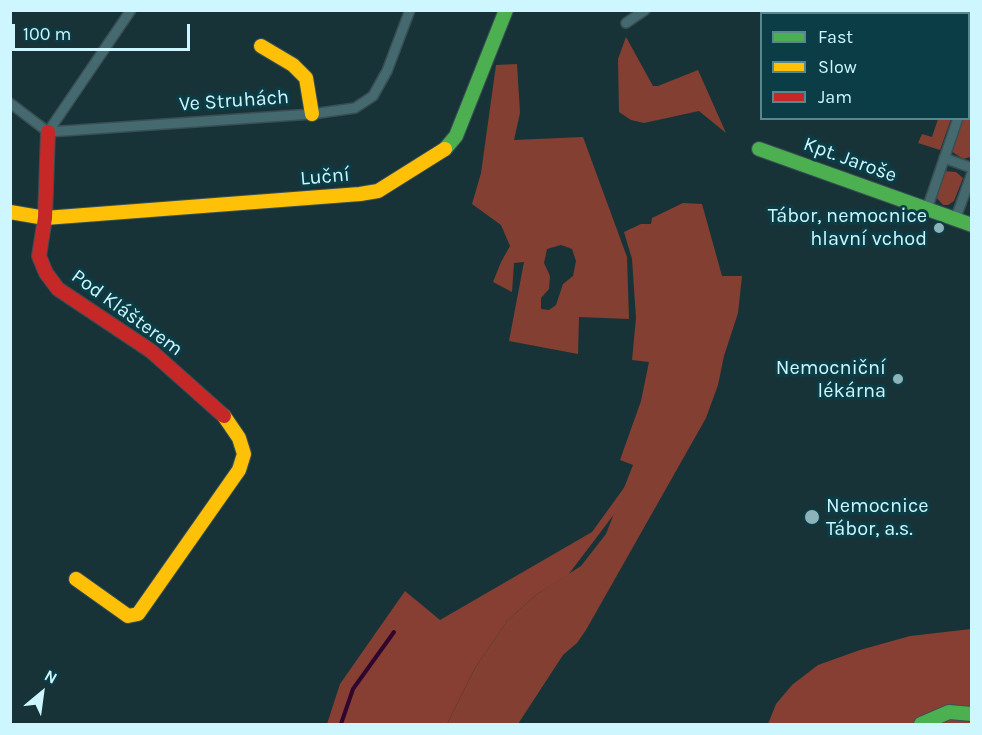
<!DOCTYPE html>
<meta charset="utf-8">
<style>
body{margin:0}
#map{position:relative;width:982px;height:735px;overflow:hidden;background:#183338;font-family:Karla,sans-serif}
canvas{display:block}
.frame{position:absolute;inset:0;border:12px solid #cdf6ff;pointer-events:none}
.legend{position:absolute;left:760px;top:12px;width:210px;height:108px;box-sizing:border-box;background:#0a3d46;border:2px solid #588790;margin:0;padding:8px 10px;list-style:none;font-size:18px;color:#cdf6ff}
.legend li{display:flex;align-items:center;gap:12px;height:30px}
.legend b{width:30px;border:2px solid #588790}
.north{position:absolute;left:12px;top:663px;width:60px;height:60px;-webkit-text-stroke:4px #0a3d46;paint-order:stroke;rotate:29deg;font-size:16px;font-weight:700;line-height:24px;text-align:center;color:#cdf6ff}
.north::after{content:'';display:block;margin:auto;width:21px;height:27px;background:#cdf6ff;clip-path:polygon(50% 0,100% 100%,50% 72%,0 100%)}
.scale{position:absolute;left:12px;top:24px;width:178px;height:27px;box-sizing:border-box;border:3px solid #cdf6ff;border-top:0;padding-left:8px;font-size:18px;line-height:21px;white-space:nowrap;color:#cdf6ff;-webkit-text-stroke:4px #0a3d46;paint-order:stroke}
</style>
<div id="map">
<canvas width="982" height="735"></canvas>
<div class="frame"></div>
<ul class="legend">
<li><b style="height:8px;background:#4caf50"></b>Fast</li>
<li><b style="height:8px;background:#ffc107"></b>Slow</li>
<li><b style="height:8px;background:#c62828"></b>Jam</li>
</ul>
<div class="north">N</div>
<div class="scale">100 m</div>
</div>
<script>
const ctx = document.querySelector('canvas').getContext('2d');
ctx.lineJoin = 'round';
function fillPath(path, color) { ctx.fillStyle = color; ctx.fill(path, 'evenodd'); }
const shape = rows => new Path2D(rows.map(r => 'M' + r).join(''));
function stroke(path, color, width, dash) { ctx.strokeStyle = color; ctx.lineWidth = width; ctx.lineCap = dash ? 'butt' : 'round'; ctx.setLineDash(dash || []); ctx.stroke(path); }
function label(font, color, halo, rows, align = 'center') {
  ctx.font = font + ' Karla,sans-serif'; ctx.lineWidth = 6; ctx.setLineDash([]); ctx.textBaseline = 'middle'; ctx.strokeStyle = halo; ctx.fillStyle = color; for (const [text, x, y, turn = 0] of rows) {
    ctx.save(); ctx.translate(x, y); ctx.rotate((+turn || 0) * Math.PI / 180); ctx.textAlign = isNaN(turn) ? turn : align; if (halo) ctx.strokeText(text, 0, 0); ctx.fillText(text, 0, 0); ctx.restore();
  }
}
const green = shape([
 [626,37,653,86,658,86,698,70,726,133,699,111,644,123,631,120,619,112,618,59],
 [517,64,520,113,514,140,583,137,627,257,629,319,579,317,578,354,509,341,524,262,514,263,512,292,493,282,501,262,510,246,501,225,472,204,481,173,496,65],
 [561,245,572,249,576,261,573,276,563,284,556,305,549,310,541,309,541,298,549,289,550,276,544,263,547,249],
 [969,104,971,105,972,154,970,157,963,159,951,151,962,119,968,118],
 [938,119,951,119,940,150,918,143,922,134,932,137],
 [944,171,956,172,963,178,954,201,948,205,943,205,936,197],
 [683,203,702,204,722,276,742,276,738,313,724,356,718,385,706,418,586,630,577,643,563,655,518,724,447,724,475,668,507,621,537,594,581,566,606,534,633,465,620,460,641,401,649,362,632,360,636,318,632,259,624,232,641,224,651,224,652,218]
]);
const forest = shape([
 [626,485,615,513,568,575,537,594,507,621,475,668,447,724,327,724,340,684,405,591,440,620,592,532],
 [971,629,971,724,768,724,776,704,792,685,818,665,860,650,910,636]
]);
const stream = shape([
 [341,724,353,689,394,632]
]);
const street = shape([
 [787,10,796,14],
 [626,23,645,10],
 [968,87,972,78],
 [968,96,972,97],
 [10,103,48,132,312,114,355,108,373,96,387,71,410,10],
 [48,132,131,10],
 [944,158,972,168],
 [927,209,958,118],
 [955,220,972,173]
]);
const fast = shape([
 [445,149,456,136,506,10],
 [759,149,972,225],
 [921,724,949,712,972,714]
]);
const slow = shape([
 [261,46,293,65,306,78,312,114],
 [10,212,45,218,360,194,378,191,445,149],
 [76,579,128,616,138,614,239,470,244,454,239,438,224,416]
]);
const jam = shape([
 [48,132,45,218,39,256,46,273,58,289,151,351,224,416]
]);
const markers = [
 [939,228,6,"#8eb2b9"],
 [898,379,6,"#8eb2b9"],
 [812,517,8,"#8eb2b9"]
];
const streetNames = [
 ["Ve Struhách",234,101,-4],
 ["Kpt. Jaroše",850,160,20],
 ["Luční",325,177,-5],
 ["Pod Klášterem",127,313,36]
];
const poiNames = [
 ["Tábor, nemocnice",927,216],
 ["hlavní vchod",927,239],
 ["Nemocniční",886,368],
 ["lékárna",886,391],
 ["Nemocnice",826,506,"left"],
 ["Tábor, a.s.",826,529,"left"]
];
fillPath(green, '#833f32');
fillPath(forest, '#863f32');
stroke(stream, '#30062f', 4);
stroke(street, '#394f54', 12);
stroke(fast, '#394f54', 16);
stroke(slow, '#394f54', 16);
stroke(jam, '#394f54', 16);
stroke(street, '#44696f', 9);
stroke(fast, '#4caf50', 14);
stroke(slow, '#ffc107', 14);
stroke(jam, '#c62828', 14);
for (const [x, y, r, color] of markers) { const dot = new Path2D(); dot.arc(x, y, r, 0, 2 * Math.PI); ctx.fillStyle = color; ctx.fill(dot); stroke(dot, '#0a3d46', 2); }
label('20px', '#cdf6ff', '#0a3d46', streetNames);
label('20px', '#cdf6ff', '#0a3d46', poiNames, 'right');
</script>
